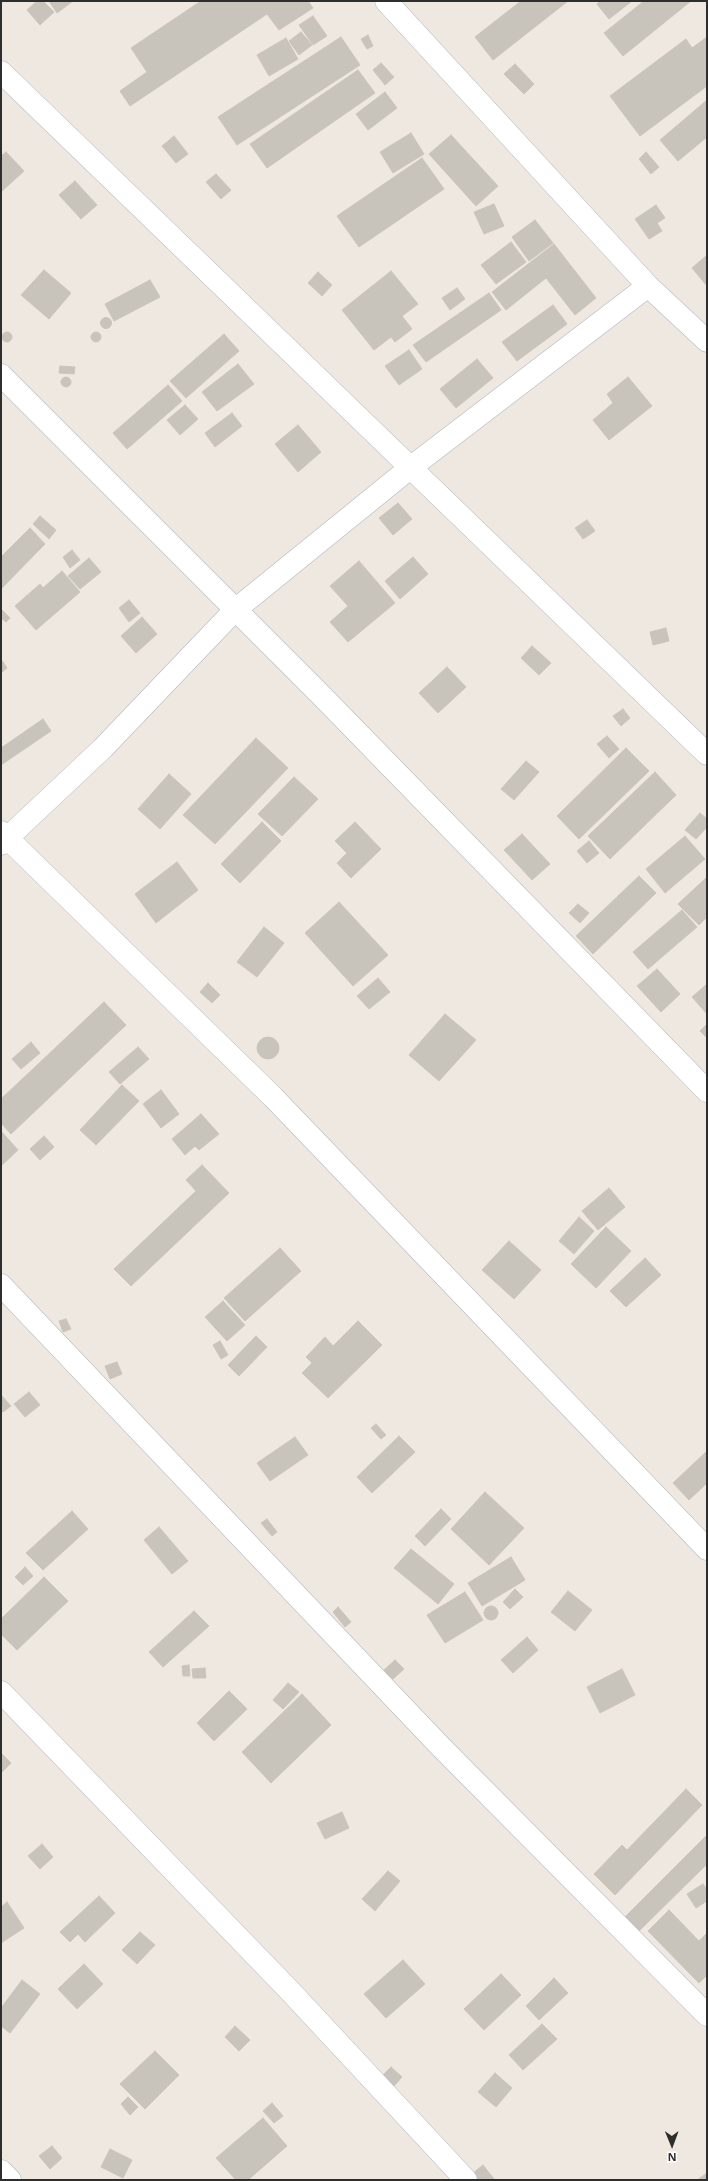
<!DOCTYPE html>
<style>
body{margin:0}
#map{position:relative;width:708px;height:2181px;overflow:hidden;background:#efe8e0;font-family:"Open Sans",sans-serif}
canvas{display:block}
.frame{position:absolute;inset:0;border:2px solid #2e2e2e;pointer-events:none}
.north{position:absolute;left:652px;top:2125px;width:40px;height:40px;-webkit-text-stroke:3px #fff;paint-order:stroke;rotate:179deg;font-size:11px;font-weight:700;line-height:16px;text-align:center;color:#2e2e2e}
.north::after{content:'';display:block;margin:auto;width:14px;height:18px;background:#2e2e2e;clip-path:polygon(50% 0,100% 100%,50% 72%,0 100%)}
</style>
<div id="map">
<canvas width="708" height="2181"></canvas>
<div class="frame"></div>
<div class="north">N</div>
</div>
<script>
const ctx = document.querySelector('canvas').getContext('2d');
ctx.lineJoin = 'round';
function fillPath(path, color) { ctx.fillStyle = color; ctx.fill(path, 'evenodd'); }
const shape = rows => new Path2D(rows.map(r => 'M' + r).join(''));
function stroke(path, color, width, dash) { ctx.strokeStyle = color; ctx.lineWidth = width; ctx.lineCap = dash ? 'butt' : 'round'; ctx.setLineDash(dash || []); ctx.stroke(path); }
const building = shape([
 [37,1,43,1,54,12,40,25,27,10,37,1],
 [49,1,73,1,57,13,49,1],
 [201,1,308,1,313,8,279,30,267,14,130,106,120,91,147,72,131,48,201,1],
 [521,1,568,1,493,60,475,37,521,1],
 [600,1,632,1,609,19,597,4,600,1],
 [644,1,691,1,623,56,604,33,644,1],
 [313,16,327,36,313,45,299,25,313,16],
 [301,32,312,45,299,55,289,41,301,32],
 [368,35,373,46,367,49,361,39,368,35],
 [341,37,360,65,237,145,218,117,341,37],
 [707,37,707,86,640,136,610,96,686,39,692,48,707,37],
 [286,38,298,59,269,76,257,55,286,38],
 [381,63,394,77,385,85,373,70,381,63],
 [515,64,534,84,524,94,504,74,515,64],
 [358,70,375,93,267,168,250,144,358,70],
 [385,92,397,108,368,130,356,114,385,92],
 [707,100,707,137,678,161,660,140,707,100],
 [411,133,424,154,393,173,380,152,411,133],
 [451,135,498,186,476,206,429,154,451,135],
 [174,136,188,154,176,163,162,146,174,136],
 [6,152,24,171,1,192,1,156,6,152],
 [646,152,659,167,651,174,639,159,646,152],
 [422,158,444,189,359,247,337,216,422,158],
 [216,174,231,190,221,199,206,182,216,174],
 [75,181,97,205,81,219,59,195,75,181],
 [494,204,504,226,484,234,474,212,494,204],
 [656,205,665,218,657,223,662,231,649,239,635,219,656,205],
 [535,220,553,243,529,261,512,237,535,220],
 [511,242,526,262,496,284,481,265,511,242],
 [554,244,596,298,575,315,546,278,506,310,492,292,554,244],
 [707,255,707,286,692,268,707,255],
 [44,270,71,293,49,319,21,295,44,270],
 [391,271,418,304,402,316,412,329,395,342,391,337,374,350,342,310,391,271],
 [318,272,332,285,322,296,308,283,318,272],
 [150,280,160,297,114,321,105,304,150,280],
 [457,288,465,299,450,310,442,298,457,288],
 [489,293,501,310,426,362,413,345,489,293],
 [553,305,567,324,517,361,502,342,553,305],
 '100.5 323a5.5 5.5 0 1 1 11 0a5.5 5.5 0 1 1-11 0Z',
 '2 337a5 5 0 1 1 10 0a5 5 0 1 1-10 0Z',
 '91 337a5 5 0 1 1 10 0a5 5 0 1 1-10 0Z',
 [224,334,239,351,186,398,170,381,224,334],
 [409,350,422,369,399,385,385,366,409,350],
 [477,359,493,378,456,408,440,389,477,359],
 [238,364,254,384,217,411,202,392,238,364],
 [60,366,75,367,74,374,59,373,60,366],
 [628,377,652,406,609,440,593,420,613,403,607,394,628,377],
 '61 382a5 5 0 1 1 10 0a5 5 0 1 1-10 0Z',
 [168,385,182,401,127,449,113,433,168,385],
 [185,405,198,419,180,435,167,420,185,405],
 [232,413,242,426,215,447,205,433,232,413],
 [298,425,321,452,298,472,275,444,298,425],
 [398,503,412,519,393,535,379,518,398,503],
 [40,516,56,530,49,539,33,524,40,516],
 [587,520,595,531,583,539,575,528,587,520],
 [30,528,45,544,1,589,1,557,30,528],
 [72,550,80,560,70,568,63,557,72,550],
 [413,557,428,574,400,599,385,581,413,557],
 [89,558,101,572,80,589,68,576,89,558],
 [359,561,395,603,348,642,330,622,348,606,330,586,359,561],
 [62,571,80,592,36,630,15,606,40,584,43,588,62,571],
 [129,600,140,613,129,622,119,608,129,600],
 [1,609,10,618,6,622,1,618,1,609],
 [142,617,157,634,136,653,121,636,142,617],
 [666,628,669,641,653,645,650,632,666,628],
 [532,646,551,663,539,675,521,658,532,646],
 [1,659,7,668,1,673,1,659],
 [447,667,466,687,438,713,419,693,447,667],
 [623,709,630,718,621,726,613,716,623,709],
 [43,719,51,731,1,765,1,748,43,719],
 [607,736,619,749,609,758,597,744,607,736],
 [256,738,288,768,215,844,183,815,256,738],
 [626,748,649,771,579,839,557,816,626,748],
 [526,761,539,772,514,800,501,789,526,761],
 [655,772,676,795,610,859,588,836,655,772],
 [169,774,191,794,160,829,138,809,169,774],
 [294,777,318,799,282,836,258,814,294,777],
 [700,813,707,819,707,827,696,839,685,830,700,813],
 [262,822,281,841,240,883,221,864,262,822],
 [355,822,381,849,351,878,337,863,347,853,335,841,355,822],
 [522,834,550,864,532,880,504,850,522,834],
 [685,836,705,859,665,893,646,869,685,836],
 [589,841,599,853,587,863,577,851,589,841],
 [177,862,198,890,156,923,135,894,177,862],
 [639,876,656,893,593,954,576,936,639,876],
 [707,877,707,917,699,925,678,904,707,877],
 [339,902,388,955,353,986,305,933,339,902],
 [578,904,589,913,580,923,569,913,578,904],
 [682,910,697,927,648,969,633,952,682,910],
 [264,927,284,943,257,977,237,962,264,927],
 [657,969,680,994,661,1012,637,986,657,969],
 [378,978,390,992,369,1009,357,996,378,978],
 [208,983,220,995,212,1003,200,992,208,983],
 [707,984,707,1014,692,997,707,984],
 [104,1002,126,1025,11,1134,1,1123,1,1099,104,1002],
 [445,1014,476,1040,439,1081,409,1055,445,1014],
 [707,1024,707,1038,700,1031,707,1024],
 '257 1048a11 11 0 1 1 22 0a11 11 0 1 1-22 0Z',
 [31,1042,40,1053,21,1069,12,1059,31,1042],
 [138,1047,149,1059,120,1084,109,1072,138,1047],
 [122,1085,139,1101,96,1145,80,1130,122,1085],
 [161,1090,179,1114,161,1128,143,1104,161,1090],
 [201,1114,219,1134,199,1150,195,1146,185,1155,172,1139,201,1114],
 [1,1131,18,1150,1,1166,1,1131],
 [44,1136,54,1147,40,1160,30,1149,44,1136],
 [202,1165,229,1193,131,1286,114,1269,196,1191,186,1180,202,1165],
 [609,1188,625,1207,598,1230,582,1211,609,1188],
 [579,1217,594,1231,574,1254,559,1241,579,1217],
 [606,1227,631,1251,596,1288,571,1264,606,1227],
 [509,1241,541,1270,514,1299,482,1270,509,1241],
 [280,1248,301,1271,245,1321,224,1298,280,1248],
 [645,1258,661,1275,626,1307,610,1291,645,1258],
 [223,1301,245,1325,227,1341,205,1317,223,1301],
 [66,1319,71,1329,63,1332,59,1321,66,1319],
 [358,1321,382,1345,328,1398,302,1373,312,1363,306,1357,325,1337,333,1346,358,1321],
 [256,1336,267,1347,239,1376,228,1365,256,1336],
 [220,1341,228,1355,221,1359,213,1345,220,1341],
 [117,1362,122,1374,110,1379,105,1366,117,1362],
 [29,1392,40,1405,25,1417,14,1404,29,1392],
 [1,1395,11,1406,3,1412,1,1409,1,1395],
 [376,1424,386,1435,381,1439,371,1428,376,1424],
 [399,1436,415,1452,372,1493,357,1477,399,1436],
 [295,1437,308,1455,270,1481,257,1463,295,1437],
 [707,1451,707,1483,689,1500,673,1483,707,1451],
 [485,1492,524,1528,489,1565,451,1529,485,1492],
 [441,1509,451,1519,425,1546,415,1536,441,1509],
 [72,1511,88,1529,43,1570,26,1553,72,1511],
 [267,1519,277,1532,272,1536,261,1523,267,1519],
 [159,1527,188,1561,172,1574,144,1540,159,1527],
 [411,1549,454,1584,438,1604,394,1568,411,1549],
 [511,1557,525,1580,482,1606,468,1583,511,1557],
 [25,1567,33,1576,23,1585,15,1577,25,1567],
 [44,1577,68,1601,17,1650,1,1634,1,1619,44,1577],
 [515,1589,523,1597,510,1609,503,1602,515,1589],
 [568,1591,592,1610,575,1631,551,1612,568,1591],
 [465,1592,483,1620,445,1643,427,1615,465,1592],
 '484 1613a7 7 0 1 1 14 0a7 7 0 1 1-14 0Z',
 [338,1607,351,1622,345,1627,333,1612,338,1607],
 [194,1611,209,1626,163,1667,149,1652,194,1611],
 [527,1637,538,1650,513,1673,501,1660,527,1637],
 [395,1660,404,1669,393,1679,384,1670,395,1660],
 [189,1665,190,1676,183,1676,182,1666,189,1665],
 [205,1668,206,1678,193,1678,192,1669,205,1668],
 [622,1669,635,1695,600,1713,587,1687,622,1669],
 [288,1683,299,1692,283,1709,273,1700,288,1683],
 [229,1691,247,1709,214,1741,197,1723,229,1691],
 [302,1694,331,1725,271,1783,242,1752,302,1694],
 [1,1753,11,1763,1,1773,1,1753],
 [686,1789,702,1805,615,1895,594,1874,622,1845,627,1850,686,1789],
 [342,1812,349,1828,325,1839,317,1823,342,1812],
 [707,1835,707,1864,637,1933,623,1919,707,1835],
 [42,1844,53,1857,40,1869,28,1856,42,1844],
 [388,1871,400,1881,375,1911,362,1899,388,1871],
 [703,1884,707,1890,707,1901,696,1908,687,1894,703,1884],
 [99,1896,115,1913,85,1942,78,1934,70,1942,60,1932,99,1896],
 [7,1902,24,1928,1,1943,1,1907,7,1902],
 [669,1910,699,1941,707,1933,707,1975,699,1983,648,1931,669,1910],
 [140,1932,155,1945,137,1964,122,1950,140,1932],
 [403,1960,425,1984,386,2018,364,1994,403,1960],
 [84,1964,103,1984,77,2009,58,1989,84,1964],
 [501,1974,521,1995,484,2030,464,2009,501,1974],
 [554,1978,568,1993,539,2020,526,2006,554,1978],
 [22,1980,40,1994,10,2033,1,2026,1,2008,22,1980],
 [542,2024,557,2039,523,2070,509,2055,542,2024],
 [235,2026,250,2040,239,2051,225,2037,235,2026],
 [155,2051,179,2075,145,2109,120,2084,155,2051],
 [391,2067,402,2077,394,2086,383,2075,391,2067],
 [495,2073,512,2088,496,2107,478,2092,495,2073],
 [128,2097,138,2107,130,2115,121,2104,128,2097],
 [272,2103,283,2116,274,2123,263,2111,272,2103],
 [263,2118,287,2146,248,2180,236,2180,216,2158,263,2118],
 [52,2146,62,2158,50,2169,39,2156,52,2146],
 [110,2149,132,2160,123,2178,101,2167,110,2149],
 [483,2165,494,2179,492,2180,476,2180,472,2174,483,2165],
 [707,2173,707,2180,697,2180,707,2173]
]);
const minor = shape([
 [386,1,648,286,707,341],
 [1,72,707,754],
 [1,375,318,692,707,1091],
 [1,832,273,1097,707,1549],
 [1,844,103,748,235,610,410,468,648,286],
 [1,1285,441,1747,707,2015],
 [1,1692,290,1991,466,2180],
 [1,2171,10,2180]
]);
fillPath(building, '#c8c3bb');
stroke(building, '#ccc4b9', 1);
stroke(minor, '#b4b7c2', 23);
stroke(minor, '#fff', 22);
</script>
